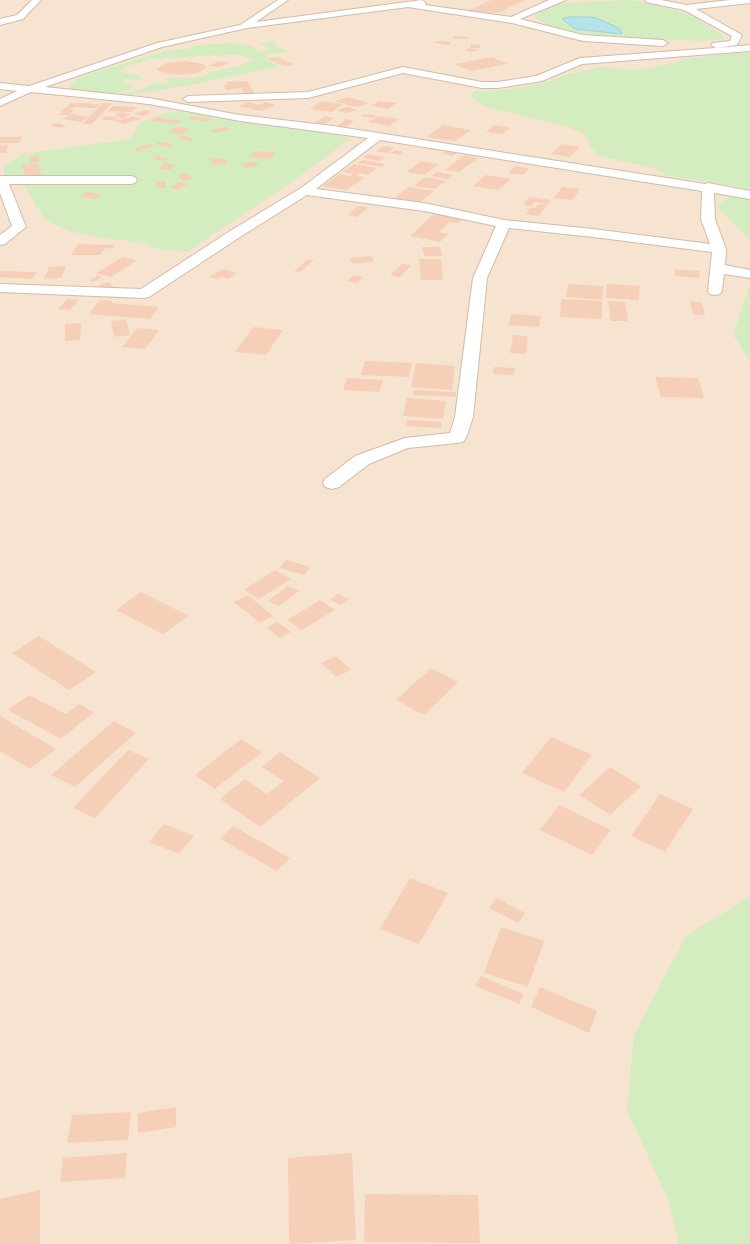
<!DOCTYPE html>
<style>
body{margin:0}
canvas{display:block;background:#fef3e3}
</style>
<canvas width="750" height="1244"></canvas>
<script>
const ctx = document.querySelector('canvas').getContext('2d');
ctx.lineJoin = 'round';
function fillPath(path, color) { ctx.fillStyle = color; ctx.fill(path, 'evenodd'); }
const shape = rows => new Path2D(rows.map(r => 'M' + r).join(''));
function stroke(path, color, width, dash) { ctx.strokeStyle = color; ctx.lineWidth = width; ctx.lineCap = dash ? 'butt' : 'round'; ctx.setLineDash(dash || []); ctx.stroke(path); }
const residential = shape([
 [0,0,750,0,750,1244,0,1244]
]);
const green = shape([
 [630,0,658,4,688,14,722,34,723,39,701,41,645,39,591,35,553,28,534,17,543,9,566,3],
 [272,41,276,42,275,45,279,48,286,49,288,52,266,54,265,56,268,57,264,59,280,66,273,68,227,77,198,84,123,96,117,96,146,88,156,83,172,84,166,80,167,78,196,78,209,74,209,72,237,67,255,60,236,54,150,59,131,65,121,69,122,72,141,76,142,78,133,80,125,79,120,82,136,86,125,91,113,94,95,93,73,89,68,86,80,77,164,51,188,49,196,45,230,43,243,44,250,46,259,51,266,51,271,48,260,44],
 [750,52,750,243,745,235,717,207,740,187,667,176,657,169,599,156,590,146,585,134,565,126,487,107,470,97,474,91,514,89,542,83,572,73,601,67,636,70,678,62,682,59],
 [169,112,200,113,257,125,326,132,351,138,293,181,187,252,158,249,138,242,101,238,68,231,46,220,36,206,26,188,4,177,4,166,23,154,131,139,141,122],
 [750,284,750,361,733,335],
 [750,896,750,1244,679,1244,668,1199,627,1111,634,1035,686,936]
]);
const water = shape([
 [569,17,589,17,596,18,619,28,622,34,575,29,562,19,569,17]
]);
const building = shape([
 [491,0,525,0,498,13,468,11],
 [454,36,470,37,468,39,452,38],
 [437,41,451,42,448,45,433,43],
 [471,44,481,45,480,48,470,48],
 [469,48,476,49,479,50,472,52,465,50],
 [278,57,286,61,285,61,295,64,285,66,276,63,283,61,275,62,267,59],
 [492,57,508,64,470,71,454,64],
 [186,61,203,64,207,67,198,73,178,75,161,72,157,69,166,63],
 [219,61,229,63,219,67,209,66],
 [247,81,254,93,240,93,243,92,242,88,226,90,223,85,228,85,226,82],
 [348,97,369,103,355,107,335,101],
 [321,101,343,104,332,112,310,109],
 [379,101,396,103,388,109,371,106],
 [248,102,259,105,265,102,276,105,261,111,239,106],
 [70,103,91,103,90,104,100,104,96,108,85,108,86,107,66,108],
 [103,103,112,103,92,124,82,124],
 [113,106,137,107,131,112,108,111],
 [348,107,357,110,345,113,336,110],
 [64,108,74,109,69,115,59,115],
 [144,110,152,112,143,116,134,114],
 [120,112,131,114,123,118,117,117,115,119,119,119,116,121,100,119,106,116,114,117,118,115,115,115],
 [72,114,88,117,81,122,62,119],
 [365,114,376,115,373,118,361,116],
 [133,116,141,119,124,124,116,121],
 [192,116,213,119,208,122,187,119],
 [325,116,334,118,325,124,315,123],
 [378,116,399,119,389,126,368,122],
 [156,117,182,121,177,124,150,121],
 [346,119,354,121,345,127,337,126],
 [55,123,66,126,61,128,50,125],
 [443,125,471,130,455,141,426,137],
 [494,125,510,128,502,134,486,132],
 [176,127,190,129,181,134,168,132],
 [226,127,231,130,215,133,210,130],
 [183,135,195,139,189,141,177,137],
 [0,137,22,137,19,143,0,143],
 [159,142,174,144,169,147,154,144],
 [149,144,154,146,138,151,133,149],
 [562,144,580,147,569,157,551,154],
 [8,145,6,153,0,153,0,146],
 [384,146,394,148,387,153,376,151],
 [395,150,404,152,400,155,390,153],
 [256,151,276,153,270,159,249,157],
 [446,151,457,153,453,156,442,154],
 [368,154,385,157,380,161,363,158],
 [464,155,478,158,459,172,445,170],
 [38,156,40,162,30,163,29,157],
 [157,156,170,159,165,161,151,159],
 [225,158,227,164,212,165,211,159],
 [363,160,386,164,381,167,357,163],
 [253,161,260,165,248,168,240,164],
 [421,161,439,164,424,175,406,172],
 [165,163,177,165,169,170,157,168],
 [37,164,43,176,27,178,21,165],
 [354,164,377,168,368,175,359,173,355,175,365,177,346,190,322,186,340,174,350,176,353,174,343,172],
 [515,166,529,168,523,175,508,173],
 [436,172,453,175,448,179,431,176],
 [187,173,194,180,184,181,177,174],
 [486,175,511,179,498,190,473,186],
 [425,177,446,181,435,189,414,186],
 [166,181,166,188,156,188,156,182],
 [180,182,188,184,178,190,169,188],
 [409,187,434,191,420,202,394,198],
 [562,187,580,189,572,200,554,198],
 [87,192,102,194,96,199,80,197],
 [529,197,551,200,548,204,535,202,531,206,523,205],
 [538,204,547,205,539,216,526,214,531,207,535,208],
 [358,206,368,207,357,217,347,215],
 [436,212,464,217,458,223,450,222,439,232,448,234,440,242,410,236],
 [78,244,115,245,113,249,105,248,101,255,71,255],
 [422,247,440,247,442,256,424,256],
 [371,256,374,262,353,264,350,258],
 [123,257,137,260,111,277,96,273],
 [308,259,314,260,300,272,294,271],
 [419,259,441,259,443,280,421,280],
 [402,264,411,265,400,277,390,275],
 [66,266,61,278,44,279,49,267],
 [222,269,237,273,228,279,221,277,218,279,209,277],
 [675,269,699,271,700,278,675,276],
 [0,271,37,272,32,279,0,277],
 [98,275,102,277,94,282,89,281],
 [354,275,363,277,357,283,347,281],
 [109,282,113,287,102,289,98,285],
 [568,284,603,286,602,300,566,297],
 [607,284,640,286,639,300,606,298],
 [67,299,79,300,70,310,58,309],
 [561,299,602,301,602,319,560,317],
 [100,300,113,301,111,303,159,307,150,319,89,314],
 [608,301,625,302,628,321,611,321],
 [690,301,702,302,705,315,693,315],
 [511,314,541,316,539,327,508,325],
 [126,319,130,335,114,337,111,321],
 [81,323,80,340,65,341,65,324],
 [253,327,283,330,266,355,235,352],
 [137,328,159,330,145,349,122,347],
 [513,335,528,336,526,354,510,353],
 [365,361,412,363,409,377,361,375],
 [416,363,455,366,452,390,411,387],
 [494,367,515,368,514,375,493,374],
 [655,377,698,378,704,398,661,397],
 [347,378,383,380,379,392,343,390],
 [413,390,456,392,456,397,413,395],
 [407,398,446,401,443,419,403,416],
 [407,420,442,422,441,428,406,426],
 [286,560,311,567,304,575,279,568],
 [275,570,291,579,259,599,244,590],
 [288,586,299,591,279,606,268,601],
 [141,592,189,616,163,634,116,610],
 [338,594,349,599,341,605,330,600],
 [248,595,273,616,260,623,234,602],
 [320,600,335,610,302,630,287,620],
 [277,622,291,632,280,638,267,628],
 [39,636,96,672,69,690,12,653],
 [336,656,351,670,336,677,321,663],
 [431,668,458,682,424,715,396,700],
 [29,695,66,714,79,704,94,712,61,739,8,710],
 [0,716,56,749,30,769,0,751],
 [114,721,136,733,75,787,51,775],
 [551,737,592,755,564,792,522,773],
 [241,739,262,752,215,789,195,775],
 [128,750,149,759,95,818,73,808],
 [280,752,320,778,260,827,220,799,245,779,267,794,284,781,262,767],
 [610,767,641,786,610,815,579,795],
 [660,794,693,809,665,852,631,836],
 [559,805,611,830,592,855,540,830],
 [164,824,194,836,179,854,149,842],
 [233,826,290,858,277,871,220,839],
 [410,878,448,893,419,944,380,929],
 [497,898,525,913,518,923,489,908],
 [501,927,544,941,528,987,484,973],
 [481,976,524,994,519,1004,475,986],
 [540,987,597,1011,589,1033,531,1007],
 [176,1107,176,1127,138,1133,138,1113],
 [131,1112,128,1140,67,1143,72,1115],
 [127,1153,125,1178,60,1182,63,1158],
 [352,1153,356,1240,289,1244,288,1158],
 [40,1190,40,1244,0,1244,0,1199],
 [365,1194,478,1195,480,1243,364,1242]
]);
const minor = shape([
 [32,0,41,0,23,19,0,25,0,19,17,15,32,0],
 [278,0,288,0,256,22,422,0,426,3,425,5,511,17,549,0,566,0,520,19,583,35,663,40,668,43,663,46,583,41,512,23,408,7,247,28,162,47,45,87,149,98,240,115,333,126,705,184,708,183,750,191,750,199,714,193,715,219,726,249,725,265,750,270,750,278,724,274,722,291,720,294,715,295,710,294,708,291,712,252,593,237,509,228,487,278,473,417,466,438,463,442,457,443,408,448,369,464,339,487,332,489,325,487,323,483,325,479,355,456,405,438,450,433,455,417,473,278,496,226,424,211,307,195,240,237,149,297,144,298,0,292,0,284,141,289,230,231,301,188,368,138,240,121,149,104,31,92,0,106,0,99,17,91,0,89,0,83,29,86,157,43,240,25,278,0],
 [380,140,702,191,701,219,710,244,593,229,504,220,424,203,316,189,380,140],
 [645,0,661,0,687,5,730,0,750,0,750,3,696,9,742,35,737,45,717,48,750,45,750,51,582,64,542,81,498,88,482,88,403,73,308,98,188,102,183,99,188,96,308,92,403,67,482,82,498,82,536,76,580,58,716,48,711,45,713,43,730,41,732,36,684,10,646,2,645,0],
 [0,176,131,176,135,177,137,180,135,183,131,184,9,184,26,227,5,244,0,245,0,235,12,226,0,193,0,176]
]);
fillPath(residential, '#f6e4d0');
fillPath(green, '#d3edc0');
fillPath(water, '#b5e3e9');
stroke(water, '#9bd4dc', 1);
fillPath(building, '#f6cfb8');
stroke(minor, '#d2bbaa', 2);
fillPath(minor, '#fff');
</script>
